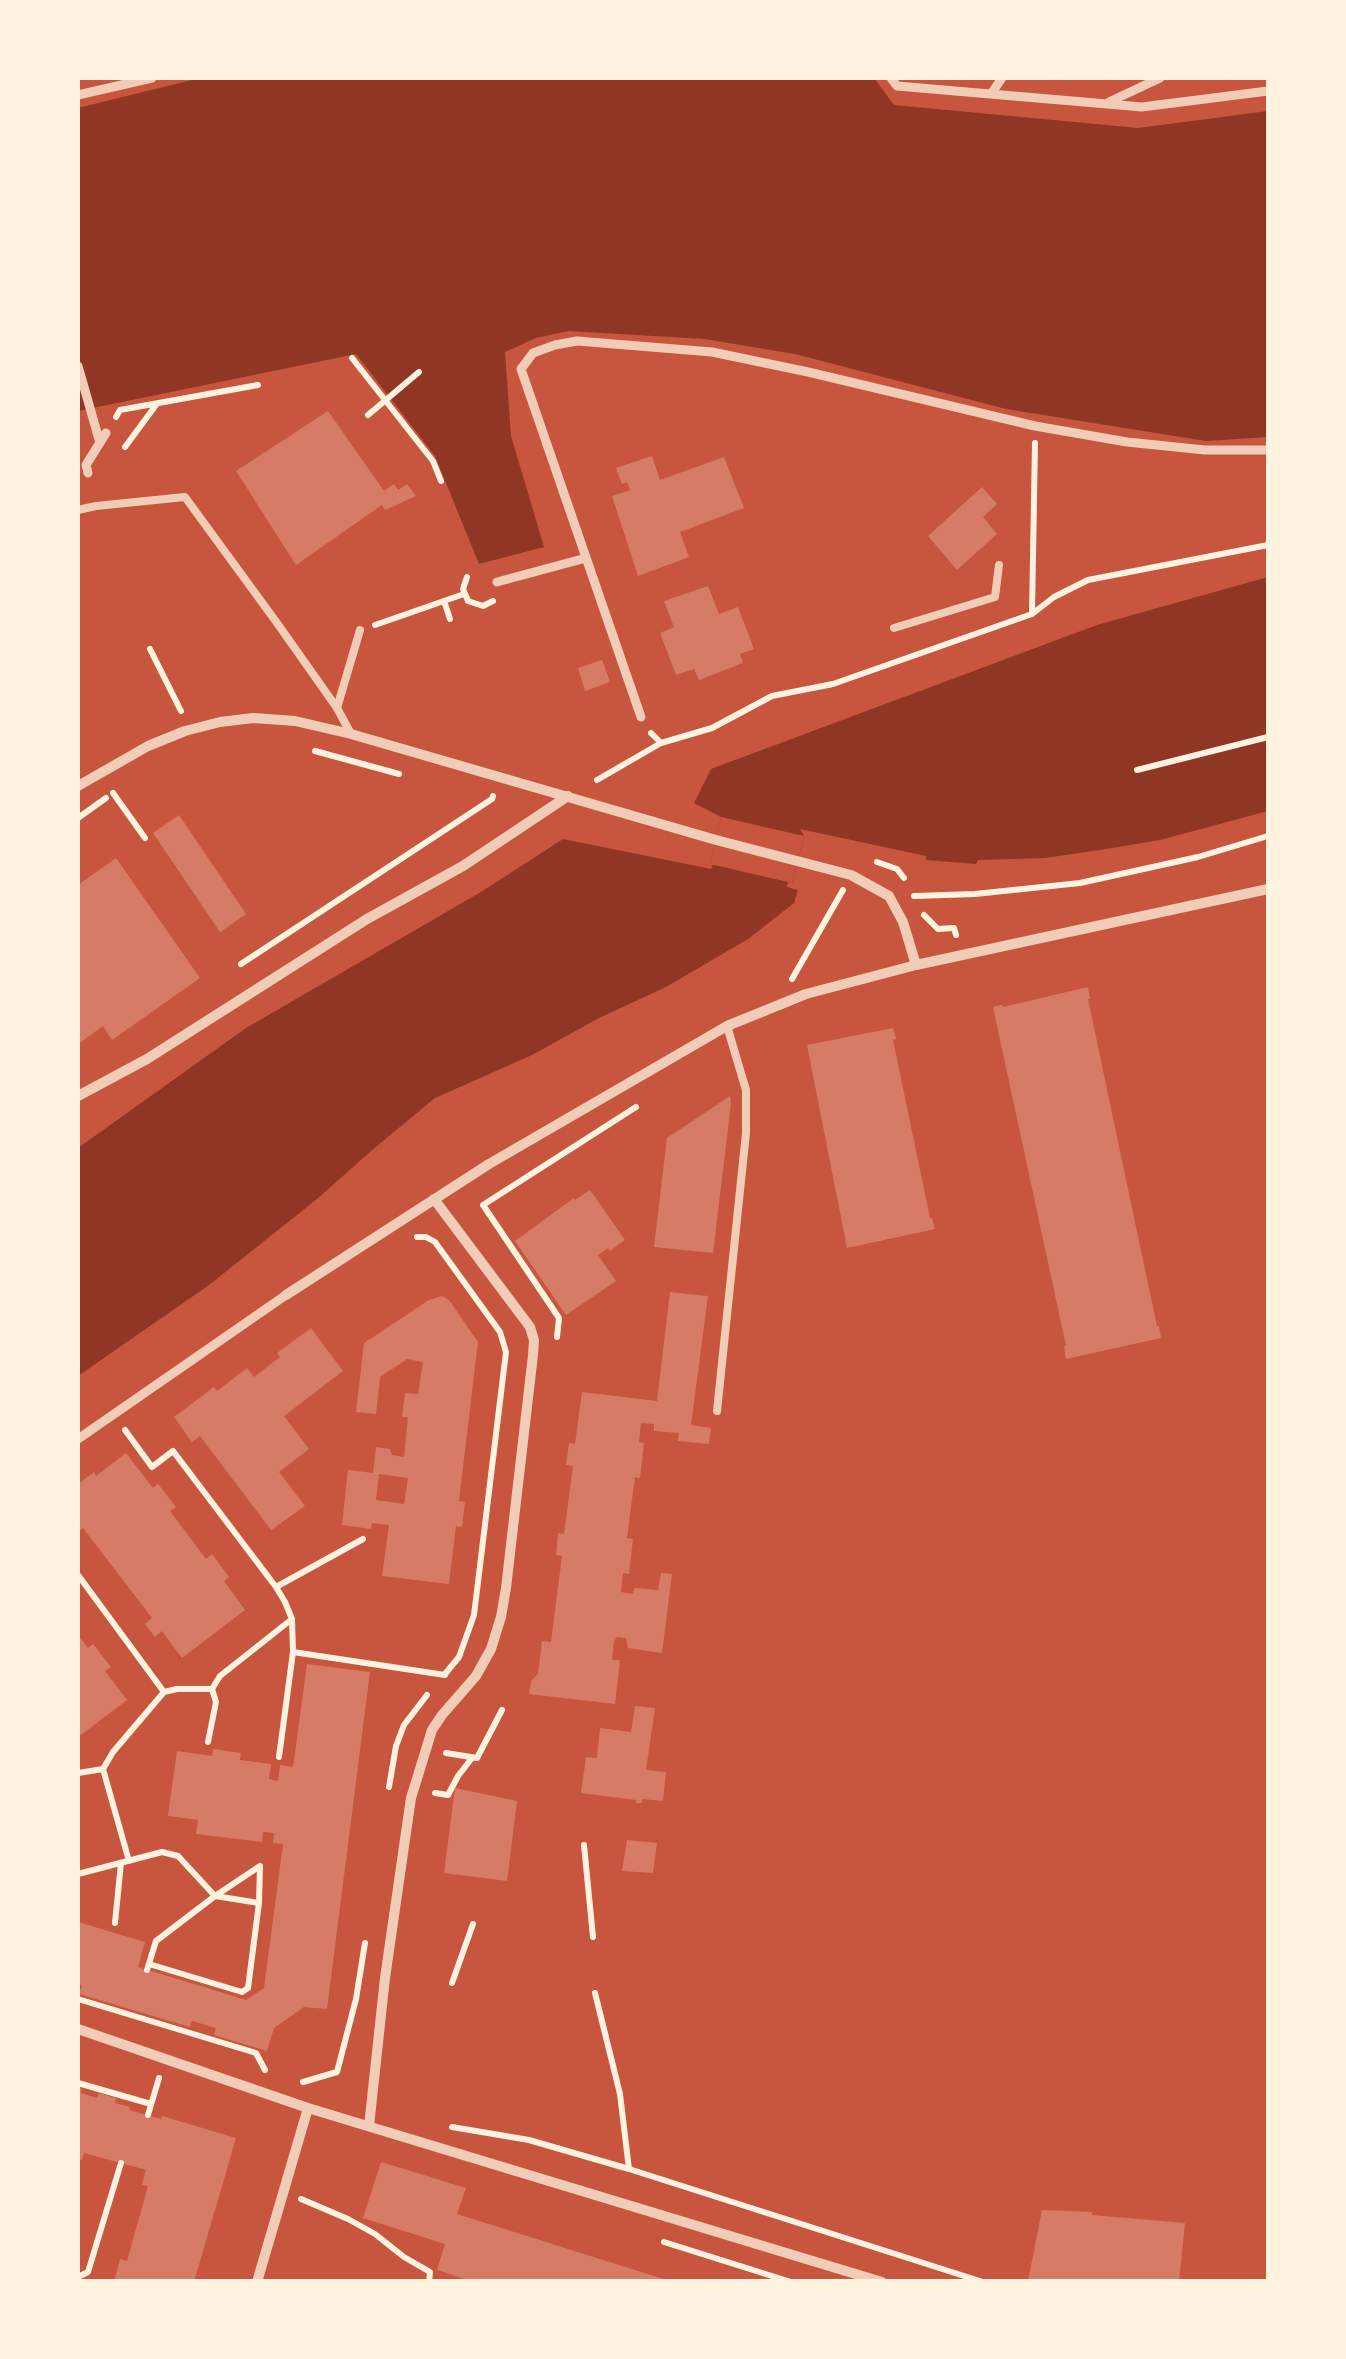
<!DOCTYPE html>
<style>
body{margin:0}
#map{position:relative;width:1346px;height:2359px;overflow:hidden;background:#c8553d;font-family:"Alegreya Sans",sans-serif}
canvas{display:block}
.frame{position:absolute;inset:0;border:80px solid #fff3e0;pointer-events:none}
</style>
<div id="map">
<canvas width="1346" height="2359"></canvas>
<div class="frame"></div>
</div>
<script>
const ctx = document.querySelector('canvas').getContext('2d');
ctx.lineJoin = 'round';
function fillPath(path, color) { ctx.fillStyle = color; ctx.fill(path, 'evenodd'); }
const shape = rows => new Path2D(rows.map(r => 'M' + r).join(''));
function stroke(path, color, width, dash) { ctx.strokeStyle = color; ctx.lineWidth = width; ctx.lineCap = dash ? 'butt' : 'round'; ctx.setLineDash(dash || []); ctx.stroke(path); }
const water = shape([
 [200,78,874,78,894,105,1138,128,1268,111,1268,437,1206,441,1006,409,795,354,705,339,568,331,536,338,505,352,511,436,544,547,479,564,435,456,356,354,78,411,78,108],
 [1268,577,1268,811,1160,840,1100,850,1045,858,978,860,976,864,926,860,926,856,800,829,804,836,792,883,788,882,787,887,798,890,794,903,748,939,666,987,599,1018,532,1055,435,1098,371,1151,317,1199,209,1285,78,1376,78,1148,246,1028,481,892,563,839,711,869,713,864,710,864,721,817,694,803,711,769,1097,625]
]);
const pier = shape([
 [721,817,804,836,792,883,710,864]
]);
const building = shape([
 [328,411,384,491,394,484,398,490,407,484,416,496,385,510,382,505,296,565,236,471],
 [652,456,660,480,724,457,744,508,680,532,689,557,638,576,612,496,630,490,627,482,622,484,616,468],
 [982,487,997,504,983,517,997,534,957,570,928,536],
 [708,586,719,614,738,607,754,649,740,654,743,663,699,680,694,669,676,675,660,633,674,627,664,601],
 [602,660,610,682,585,691,578,668],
 [179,815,246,914,220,932,153,833],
 [116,858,200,978,112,1040,103,1026,78,1044,78,885],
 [1088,987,1090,999,1088,999,1140,1246,1157,1326,1159,1326,1161,1338,1066,1359,1064,1346,1066,1346,993,1007,1002,1005,1003,1007],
 [893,1028,896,1039,893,1040,930,1218,932,1218,935,1229,847,1248,807,1045],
 [730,1096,731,1104,713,1253,654,1247,667,1138],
 [590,1190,625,1240,610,1251,608,1248,598,1255,616,1281,566,1315,515,1241,574,1198,575,1200],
 [670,1292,708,1296,691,1425,711,1428,709,1444,678,1441,679,1433,654,1431,654,1424,641,1423,639,1442,644,1443,640,1478,635,1477,631,1507,627,1538,633,1539,629,1574,623,1573,621,1592,633,1594,634,1588,658,1590,661,1573,672,1574,662,1653,628,1648,626,1638,617,1637,614,1641,612,1660,620,1660,615,1704,529,1694,531,1681,538,1674,542,1641,551,1642,562,1556,556,1555,558,1533,564,1534,573,1466,566,1465,569,1443,575,1444,582,1392,657,1401],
 [442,1296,449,1300,478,1342,459,1501,465,1502,462,1527,456,1526,449,1584,382,1576,389,1525,372,1523,371,1529,342,1525,348,1470,373,1473,376,1447,390,1449,392,1455,404,1457,408,1417,402,1417,405,1393,418,1394,423,1362,407,1359,380,1377,376,1414,356,1412,364,1343,429,1300],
 [379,1474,408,1478,404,1504,376,1500],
 [311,1328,343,1371,284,1416,309,1449,279,1472,305,1506,271,1530,200,1436,192,1442,174,1417,214,1387,217,1391,247,1368,254,1377,280,1357,277,1353],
 [126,1453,153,1488,158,1484,176,1507,170,1511,206,1559,212,1554,229,1577,224,1581,245,1610,182,1658,162,1631,155,1637,145,1624,152,1618,83,1528,78,1532,78,1484,94,1472,96,1476],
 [78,1635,88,1648,93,1644,111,1667,105,1671,127,1700,78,1737],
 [307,1664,370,1672,327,2009,304,2007,274,2028,267,2051,214,2035,216,2028,192,2021,190,2027,79,1994,82,1985,78,1984,78,1922,145,1942,138,1967,246,2000,264,1988,283,1844,273,1843,274,1833,263,1832,262,1842,196,1834,198,1820,168,1816,177,1751,212,1756,213,1749,241,1753,240,1760,271,1764,269,1779,278,1781,280,1765,293,1767],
 [635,1706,655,1708,646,1770,666,1772,663,1801,642,1799,642,1803,636,1803,636,1800,581,1793,586,1757,597,1758,600,1728,631,1732],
 [455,1788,517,1801,507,1881,444,1873],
 [627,1840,657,1843,653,1873,622,1871],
 [78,2087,82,2088,81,2093,97,2098,99,2093,116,2098,115,2103,130,2107,129,2110,161,2119,162,2116,236,2138,194,2282,114,2282,120,2259,127,2261,148,2186,142,2185,146,2170,84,2153,82,2160,78,2159],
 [381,2162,466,2188,457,2214,673,2282,474,2282,437,2270,445,2244,363,2218],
 [1042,2210,1092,2212,1092,2215,1185,2223,1179,2282,1028,2281]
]);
const path = shape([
 [352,358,433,461,441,481],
 [368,415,419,372],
 [116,417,120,410,258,385],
 [125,447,156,405],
 [467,577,463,589,468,601,483,606,493,601],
 [444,601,450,619],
 [1032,614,1035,443],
 [375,625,464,594],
 [150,649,181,711],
 [651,733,661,743,712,728,772,696,833,684,1032,614,1054,597,1088,580,1268,545],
 [315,751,399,774],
 [1137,770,1268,737],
 [597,780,661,743],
 [113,793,145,838],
 [78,818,106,798],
 [877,862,897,869,904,878],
 [914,896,975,894,1080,883,1198,857,1268,836],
 [924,915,938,929,954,928,956,935],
 [241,964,492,799,493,796],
 [792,979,843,890],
 [417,1237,426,1237,435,1242,500,1332,506,1352,474,1615,459,1657,445,1674],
 [557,1337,559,1318,483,1205,636,1107],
 [125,1430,152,1467,173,1451,276,1587,285,1602,292,1619,220,1676,212,1689,177,1689,164,1692,113,1752,103,1769,129,1861],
 [78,1575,164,1692],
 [276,1587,363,1539],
 [293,1652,445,1675],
 [208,1742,216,1702,212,1689],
 [446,1753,477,1758,502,1710],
 [279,1757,293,1652,292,1619],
 [78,1773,103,1769],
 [389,1787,396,1746,404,1725,427,1695],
 [435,1793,448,1795,458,1776,472,1758],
 [584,1845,593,1937],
 [78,1874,162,1852,178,1856,215,1896,260,1866,259,1903],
 [115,1923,121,1863],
 [147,1970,156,1941,215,1896,259,1903,248,1988,242,1992,149,1964],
 [452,1983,473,1924],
 [595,1993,620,2094,629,2169],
 [78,1999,256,2053,265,2070],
 [303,2082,337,2072,356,1999,365,1943],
 [78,2083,151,2104],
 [148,2115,159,2078],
 [452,2127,529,2140,629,2169,983,2282],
 [301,2199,348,2219,375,2234,404,2257,430,2272,429,2282],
 [664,2242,791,2282],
 [78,2277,88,2272,121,2163]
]);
const service = shape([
 [78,510,96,506,185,497,277,623,337,708,351,734],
 [894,628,995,597,999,565],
 [337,708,360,630],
 [717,1411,746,1133,746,1090,727,1026]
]);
const pedestrian = shape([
 [891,78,897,86,1142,107,1268,91],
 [991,94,1002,78],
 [78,95,152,78],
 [1109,102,1160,78],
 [78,366,100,443],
 [88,473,86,465,106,433],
 [497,582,586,558],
 [641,717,521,369,533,353,555,345,577,341,712,352,808,372,1035,426,1127,442,1205,450,1268,450],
 [78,1439,286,1295]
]);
const minor = shape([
 [78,786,148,746,185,731,220,722,253,718,295,721,351,734,716,840,851,875,889,896,903,922,916,965],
 [78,1096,147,1059,367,919,463,866,568,796],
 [286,1295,489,1164,727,1026,806,994,916,965,1268,889],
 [78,2029,308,2108,882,2282],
 [369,2126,385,1978,411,1798,432,1730,442,1715,476,1676,491,1649,501,1617,506,1588,533,1355,534,1340,530,1327,434,1199],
 [257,2282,308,2108]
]);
fillPath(water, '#8f3625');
fillPath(pier, '#c8553d');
fillPath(building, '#d67c66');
stroke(path, '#fff3e0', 6);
stroke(service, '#f1ccb7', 8);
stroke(pedestrian, '#f1ccb7', 9);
stroke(minor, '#f1ccb7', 10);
</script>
